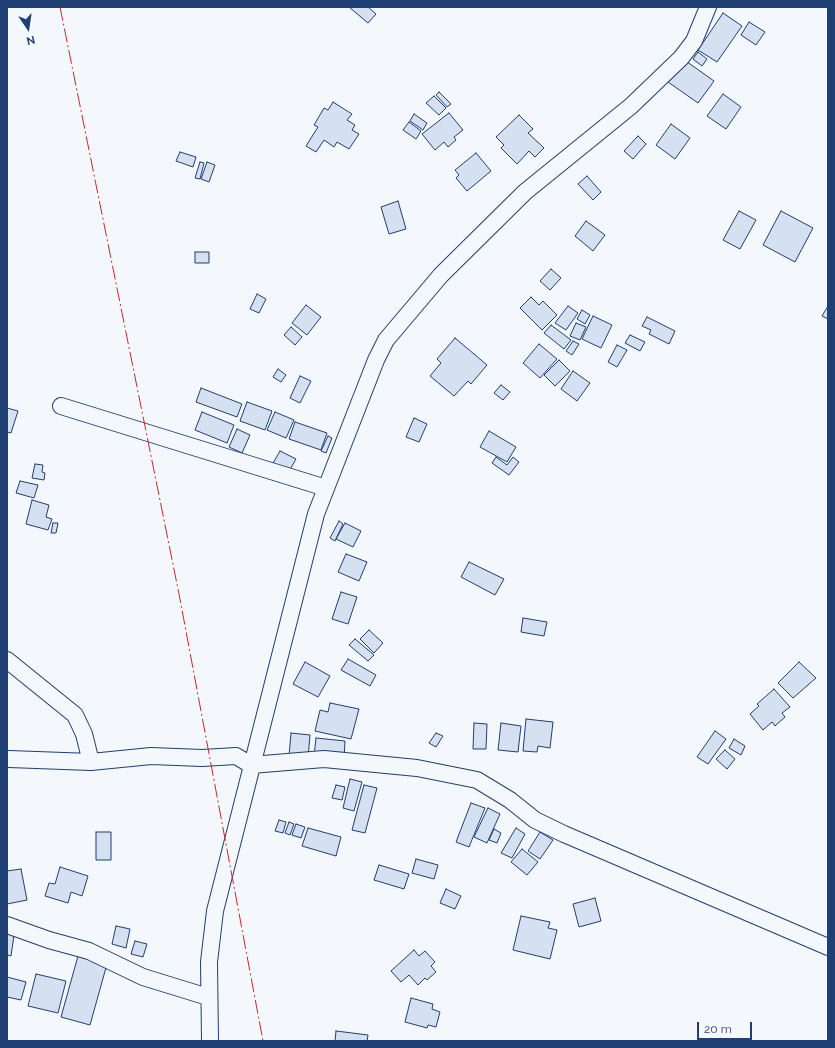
<!DOCTYPE html>
<style>
body{margin:0}
#map{position:relative;width:835px;height:1048px;overflow:hidden;background:#f4f7fb;font-family:Raleway,sans-serif}
canvas{display:block}
.frame{position:absolute;inset:0;border:8px solid #1d3f73;pointer-events:none}
.north{position:absolute;left:8px;top:8px;width:40px;height:40px;-webkit-text-stroke:3px #f4f7fb;paint-order:stroke;rotate:167deg;font-size:11px;font-weight:700;line-height:16px;text-align:center;color:#1d3f73}
.north::after{content:'';display:block;margin:auto;width:14px;height:18px;background:#1d3f73;clip-path:polygon(50% 0,100% 100%,50% 72%,0 100%)}
.scale{position:absolute;left:697px;top:1022px;width:55px;height:18px;box-sizing:border-box;border:2px solid #1d3f73;border-top:0;padding-left:5px;font-size:12px;line-height:14px;white-space:nowrap;color:#1d3f73;-webkit-text-stroke:3px #f4f7fb;paint-order:stroke}
</style>
<div id="map">
<canvas width="835" height="1048"></canvas>
<div class="frame"></div>
<div class="north">N</div>
<div class="scale">20 m</div>
</div>
<script>
const ctx = document.querySelector('canvas').getContext('2d');
ctx.lineJoin = 'round';
function fillPath(path, color) { ctx.fillStyle = color; ctx.fill(path, 'evenodd'); }
const shape = rows => new Path2D(rows.map(r => 'M' + r).join(''));
function stroke(path, color, width, dash) { ctx.strokeStyle = color; ctx.lineWidth = width; ctx.lineCap = dash ? 'butt' : 'round'; ctx.setLineDash(dash || []); ctx.stroke(path); }
const building = shape([
 [349,7,368,7,376,14,368,23,349,7],
 [723,13,742,26,717,62,698,50,723,13],
 [749,22,765,32,756,45,741,35,749,22],
 [698,52,707,59,702,66,693,59,698,52],
 [683,59,714,81,698,103,668,82,683,59],
 [439,92,451,104,447,107,436,95,439,92],
 [723,94,741,107,726,129,707,116,723,94],
 [434,96,446,108,439,115,426,103,434,96],
 [333,102,352,114,347,120,355,125,352,130,359,134,349,149,337,142,334,147,324,140,316,152,306,146,318,127,314,125,324,108,328,110,333,102],
 [449,113,463,130,454,137,456,140,448,147,444,142,435,150,422,134,449,113],
 [414,114,427,123,423,130,410,121,414,114],
 [519,115,533,129,528,133,544,148,535,157,529,151,517,164,501,148,504,145,496,137,519,115],
 [409,122,421,131,416,139,403,130,409,122],
 [671,124,690,138,675,159,656,145,671,124],
 [638,136,646,144,633,159,624,151,638,136],
 [180,152,196,157,193,167,176,161,180,152],
 [476,153,491,171,467,191,456,178,459,175,455,170,476,153],
 [200,162,204,163,200,179,195,178,200,162],
 [207,162,215,165,209,182,201,179,207,162],
 [587,176,601,192,593,200,578,184,587,176],
 [398,201,406,229,389,234,381,207,398,201],
 [739,211,756,220,740,249,723,240,739,211],
 [781,211,813,228,795,262,763,245,781,211],
 [586,221,605,235,593,251,575,236,586,221],
 [195,252,209,252,209,263,195,263,195,252],
 [551,269,561,278,550,290,540,281,551,269],
 [257,294,266,299,259,313,250,309,257,294],
 [531,297,539,305,543,301,557,315,542,330,520,308,531,297],
 [306,305,321,317,307,335,292,323,306,305],
 [568,306,578,313,566,330,555,323,568,306],
 [828,306,828,319,822,316,828,306],
 [582,310,590,315,585,324,577,319,582,310],
 [593,316,612,325,601,348,582,339,593,316],
 [647,317,675,331,669,344,649,334,651,330,642,326,647,317],
 [576,323,586,327,580,340,570,336,576,323],
 [551,325,571,340,564,349,544,333,551,325],
 [291,327,302,337,295,345,284,335,291,327],
 [630,335,645,342,640,351,625,343,630,335],
 [455,338,487,365,471,384,468,381,454,396,430,376,441,363,437,359,455,338],
 [573,341,579,344,572,355,566,351,573,341],
 [539,344,557,359,540,378,523,363,539,344],
 [617,345,627,350,617,367,608,362,617,345],
 [559,360,570,371,555,386,544,375,559,360],
 [278,369,286,375,281,382,273,377,278,369],
 [573,371,590,383,577,401,561,389,573,371],
 [300,376,311,381,300,403,290,398,300,376],
 [501,385,510,392,503,400,494,393,501,385],
 [201,388,242,404,237,417,196,402,201,388],
 [247,402,272,411,265,430,240,421,247,402],
 [7,408,18,411,11,433,7,432,7,408],
 [202,412,234,425,227,443,195,430,202,412],
 [275,412,294,420,286,438,267,430,275,412],
 [414,418,427,424,419,442,406,437,414,418],
 [295,422,327,433,321,450,289,439,295,422],
 [237,429,250,435,242,453,229,447,237,429],
 [489,431,516,447,507,462,480,447,489,431],
 [328,436,332,438,326,453,321,451,328,436],
 [280,451,296,459,288,473,272,465,280,451],
 [496,457,507,465,513,457,519,462,509,475,492,463,496,457],
 [35,464,43,465,42,472,45,473,44,480,32,478,35,464],
 [20,481,38,485,34,498,16,493,20,481],
 [32,500,49,505,46,517,52,519,48,530,26,524,32,500],
 [339,521,343,524,335,541,330,538,339,521],
 [53,523,58,523,56,533,51,533,53,523],
 [345,523,361,531,353,547,336,539,345,523],
 [346,554,367,562,359,581,338,572,346,554],
 [469,562,504,579,495,595,461,577,469,562],
 [341,592,357,597,348,624,332,619,341,592],
 [523,618,547,622,544,636,521,632,523,618],
 [369,630,383,643,374,653,360,639,369,630],
 [355,639,374,655,368,661,349,645,355,639],
 [348,659,376,675,370,686,341,670,348,659],
 [305,662,330,676,318,697,293,684,305,662],
 [799,662,816,678,793,698,778,683,799,662],
 [774,689,790,707,782,713,785,717,775,726,772,722,763,730,750,714,759,706,757,704,774,689],
 [330,703,359,709,351,739,315,731,320,710,328,712,330,703],
 [526,719,553,722,550,748,538,746,537,752,523,751,526,719],
 [474,723,487,724,486,749,473,749,474,723],
 [501,723,521,726,518,752,498,750,501,723],
 [715,731,726,739,708,764,697,757,715,731],
 [291,733,310,735,308,758,289,756,291,733],
 [436,733,443,736,436,747,429,743,436,733],
 [316,738,345,741,344,758,314,756,316,738],
 [734,739,745,746,741,755,729,748,734,739],
 [725,750,735,759,727,769,716,759,725,750],
 [350,779,362,782,354,811,343,808,350,779],
 [336,785,345,787,342,800,332,798,336,785],
 [364,785,377,788,365,833,352,830,364,785],
 [471,803,485,808,469,847,456,842,471,803],
 [488,808,500,814,487,843,474,837,488,808],
 [279,820,286,822,283,833,275,831,279,820],
 [289,822,294,824,290,835,285,833,289,822],
 [296,824,305,827,301,838,292,835,296,824],
 [308,828,341,837,336,856,302,846,308,828],
 [516,828,525,834,512,858,501,853,516,828],
 [494,829,501,833,497,843,489,840,494,829],
 [96,832,111,832,111,860,96,860,96,832],
 [540,832,553,840,540,859,528,851,540,832],
 [522,849,538,862,527,875,511,862,522,849],
 [416,859,438,865,434,879,412,873,416,859],
 [379,865,409,874,404,889,374,880,379,865],
 [60,867,88,876,82,896,71,892,68,903,45,896,49,883,55,884,60,867],
 [21,869,27,900,7,904,7,871,21,869],
 [446,889,461,896,455,909,440,903,446,889],
 [595,898,601,921,579,927,573,904,595,898],
 [521,916,550,922,548,928,557,930,550,959,513,950,521,916],
 [116,926,130,929,126,948,112,944,116,926],
 [7,934,14,935,11,956,7,955,7,934],
 [135,941,147,944,143,957,131,954,135,941],
 [414,950,419,956,425,951,435,962,431,966,436,972,427,980,425,978,418,985,409,975,401,982,391,971,414,950],
 [78,956,107,964,90,1025,61,1017,78,956],
 [36,974,66,981,58,1013,28,1006,36,974],
 [7,977,26,982,21,1000,7,997,7,977],
 [411,998,433,1004,432,1009,440,1012,436,1027,428,1025,427,1028,405,1022,411,998],
 [336,1031,368,1035,367,1041,335,1041,336,1031]
]);
const minor = shape([
 [61,406,326,488],
 [7,660,75,715,84,734,91,762],
 [9,759,91,762,151,756,202,758,236,756,251,765,324,759,417,768,477,780,510,800,535,820,564,834,828,947],
 [7,925,49,940,89,951,143,977,208,997],
 [210,1041,209,962,215,911,316,514,376,360,386,340,441,275,525,192,631,106,681,58,694,41,708,7]
]);
const power = shape([
 [60,7,179,594,263,1041]
]);
fillPath(building, '#d5e0f0');
stroke(building, '#1d3f73', 1);
stroke(minor, '#1d3f73', 18);
stroke(minor, '#f4f7fb', 16);
stroke(power, '#c62828', 1, [14, 3, 2, 3]);
</script>
